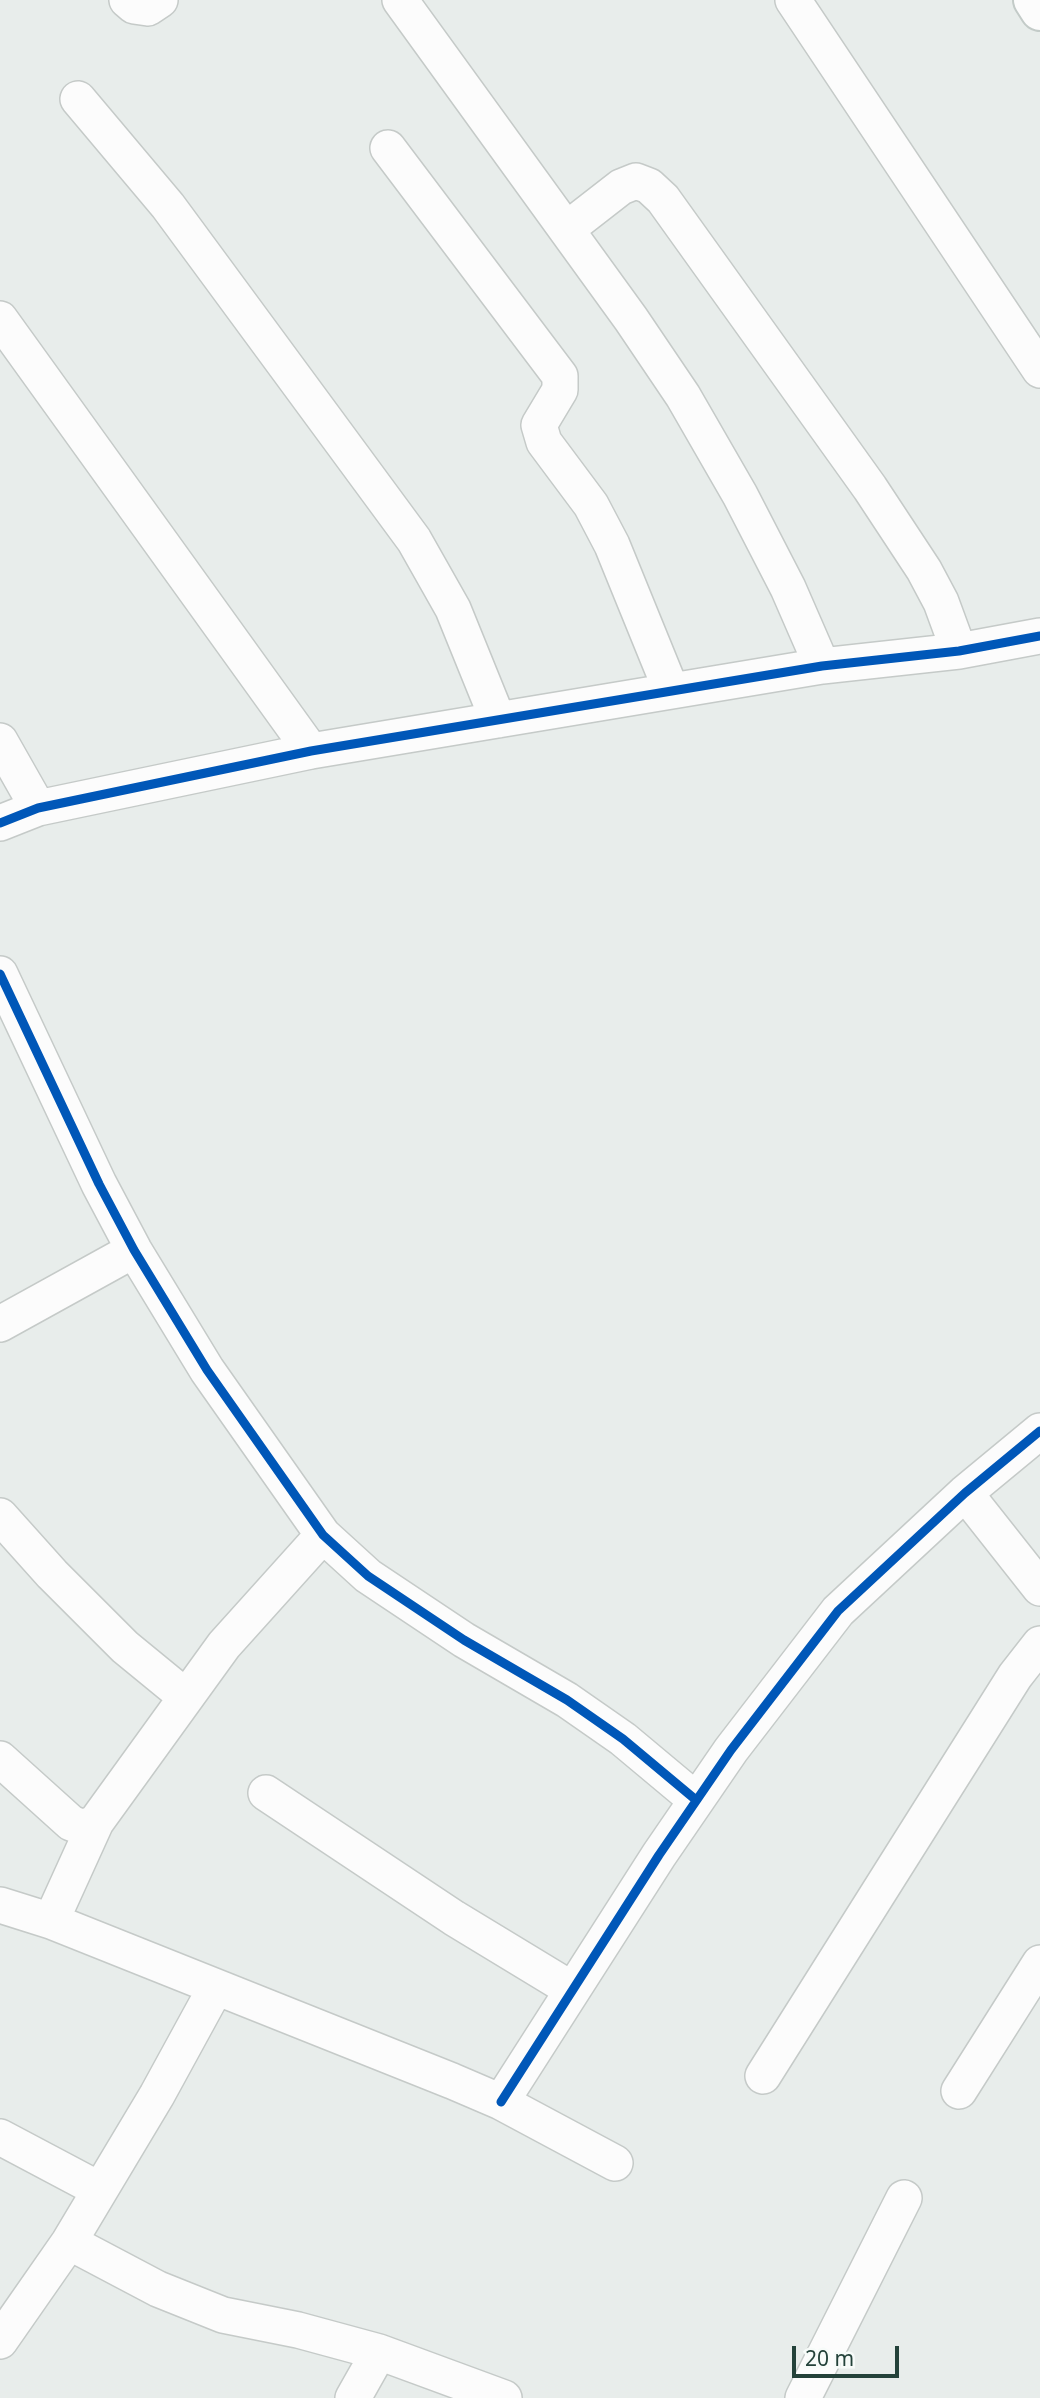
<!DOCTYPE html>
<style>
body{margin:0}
#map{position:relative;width:1040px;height:2398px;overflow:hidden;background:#e8edeb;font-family:"Noto Sans",sans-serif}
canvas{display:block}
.scale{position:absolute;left:792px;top:2346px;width:107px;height:32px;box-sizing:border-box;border:4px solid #24423a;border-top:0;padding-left:9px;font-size:21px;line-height:24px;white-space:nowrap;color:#24423a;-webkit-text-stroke:5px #f7fbf9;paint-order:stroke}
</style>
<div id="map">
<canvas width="1040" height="2398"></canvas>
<div class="scale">20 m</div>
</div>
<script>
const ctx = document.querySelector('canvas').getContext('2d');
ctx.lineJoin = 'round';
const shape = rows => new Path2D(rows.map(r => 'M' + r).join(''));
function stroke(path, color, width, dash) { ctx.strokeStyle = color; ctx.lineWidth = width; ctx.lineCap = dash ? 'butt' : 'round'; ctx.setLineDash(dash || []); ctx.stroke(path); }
const street = shape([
 [127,0,134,6,148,8,160,0],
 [400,0,631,319,683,396,740,495,788,588,822,666],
 [793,0,1040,370],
 [78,99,168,206,414,540,453,609,498,720],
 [388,148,560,376,560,390,539,425,544,442,591,505,612,545,671,690],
 [567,229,621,187,636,181,649,186,663,199,870,488,924,570,941,602,959,651],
 [0,319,311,751],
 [0,741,38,808],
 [0,823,38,808,311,751,822,666,959,651,1040,636],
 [0,974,99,1184,134,1250,207,1370,323,1535,368,1576,464,1640,567,1700,623,1739,696,1800],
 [0,1324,134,1250],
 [965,1493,1040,1588],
 [0,1516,52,1574,125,1647,186,1697],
 [0,1759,71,1823,84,1828,96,1822,224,1645,323,1535],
 [266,1793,454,1918,571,1989],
 [0,1905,51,1921,452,2081,501,2102,615,2163],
 [51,1921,96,1822],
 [763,2076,1015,1676,1040,1644],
 [959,2091,1040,1963],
 [501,2102,659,1855,731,1750,838,1611,965,1493,1040,1431],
 [0,2137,100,2190],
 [69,2242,158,2289,223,2315,298,2330,379,2352,504,2398],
 [0,2341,69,2242,157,2095,216,1987],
 [353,2398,379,2352],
 [803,2398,904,2198]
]);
const secondary = shape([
 [1033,0,1040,11]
]);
const cycleway = shape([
 [0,823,38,808,311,751,822,666,959,651,1040,636],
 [0,974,99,1184,134,1250,207,1370,323,1535,368,1576,464,1640,567,1700,623,1739,696,1800],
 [501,2102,659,1855,731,1750,838,1611,965,1493,1040,1431]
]);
stroke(street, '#c5cac8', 38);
stroke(secondary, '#c3cbc8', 42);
stroke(street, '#fcfcfc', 35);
stroke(secondary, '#fcfcfc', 38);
stroke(cycleway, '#0057b8', 9);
</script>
